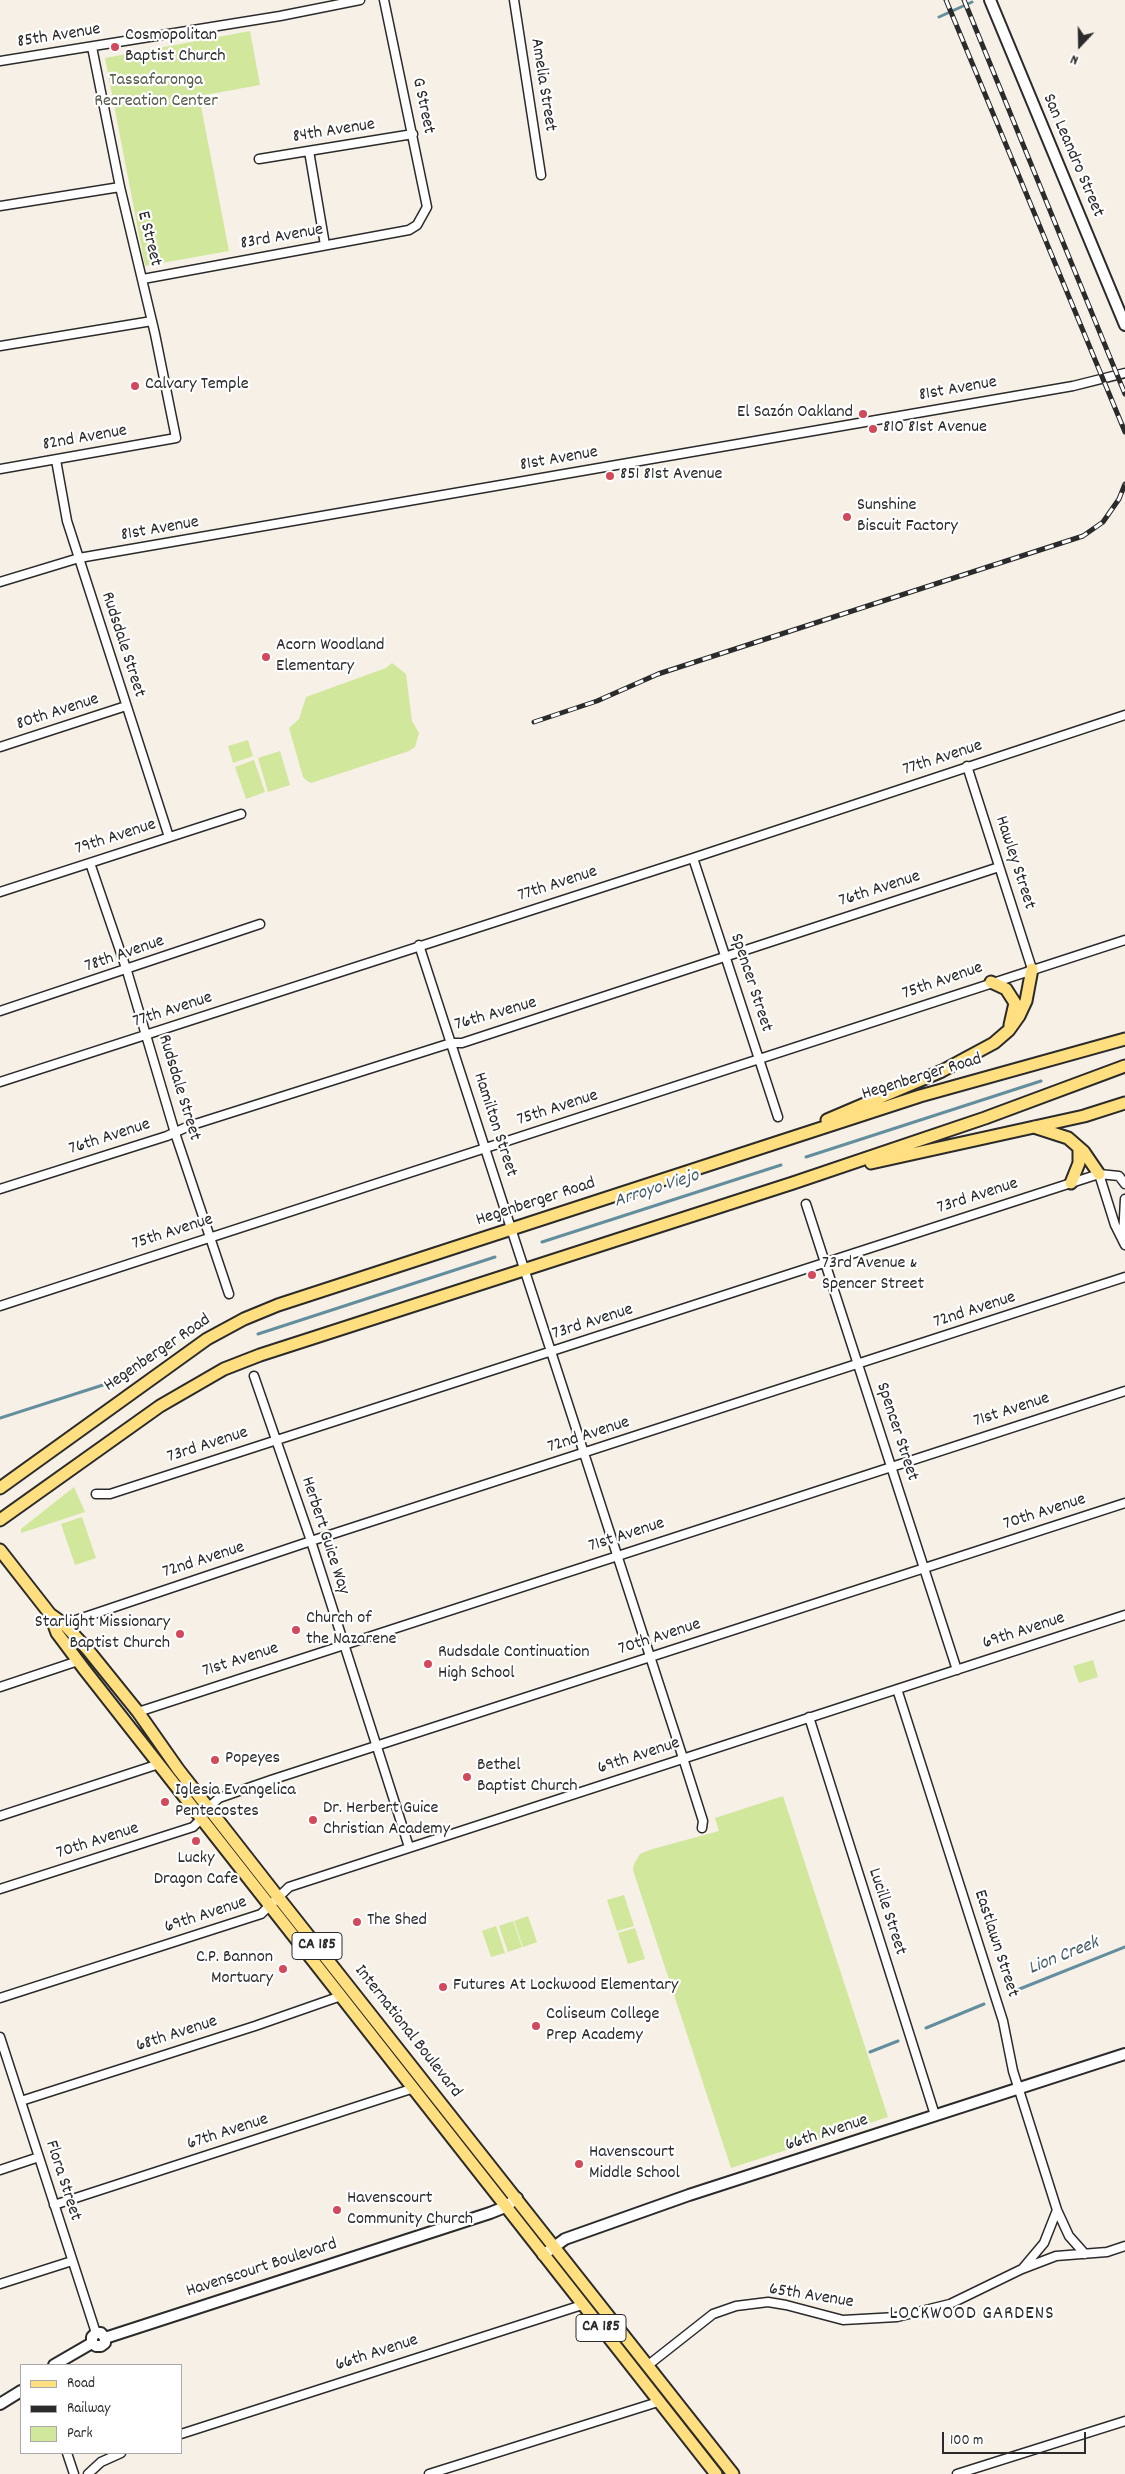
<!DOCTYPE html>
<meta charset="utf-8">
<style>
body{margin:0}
#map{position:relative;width:1125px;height:2474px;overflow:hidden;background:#f6f0e7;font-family:Dekko,sans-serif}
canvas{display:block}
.legend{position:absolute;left:20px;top:2364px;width:162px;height:90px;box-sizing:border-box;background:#fff;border:1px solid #aaa;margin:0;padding:6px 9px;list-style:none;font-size:15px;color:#2b2b2b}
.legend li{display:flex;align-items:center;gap:10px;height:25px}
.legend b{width:25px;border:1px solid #aaa}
.north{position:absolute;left:1055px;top:20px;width:50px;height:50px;-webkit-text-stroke:4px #fff;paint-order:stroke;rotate:201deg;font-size:14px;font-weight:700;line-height:20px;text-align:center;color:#2b2b2b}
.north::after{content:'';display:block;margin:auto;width:18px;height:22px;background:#2b2b2b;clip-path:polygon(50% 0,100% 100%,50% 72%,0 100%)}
.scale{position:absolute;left:942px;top:2432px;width:144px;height:22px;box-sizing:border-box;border:2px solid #2b2b2b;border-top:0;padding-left:6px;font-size:15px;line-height:18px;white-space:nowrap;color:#2b2b2b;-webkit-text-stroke:4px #fff;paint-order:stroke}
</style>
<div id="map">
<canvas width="1125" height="2474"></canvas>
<ul class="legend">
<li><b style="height:6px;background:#ffdf80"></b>Road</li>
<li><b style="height:6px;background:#2b2b2b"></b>Railway</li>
<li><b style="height:14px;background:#d1e79c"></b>Park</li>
</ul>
<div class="north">N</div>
<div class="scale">100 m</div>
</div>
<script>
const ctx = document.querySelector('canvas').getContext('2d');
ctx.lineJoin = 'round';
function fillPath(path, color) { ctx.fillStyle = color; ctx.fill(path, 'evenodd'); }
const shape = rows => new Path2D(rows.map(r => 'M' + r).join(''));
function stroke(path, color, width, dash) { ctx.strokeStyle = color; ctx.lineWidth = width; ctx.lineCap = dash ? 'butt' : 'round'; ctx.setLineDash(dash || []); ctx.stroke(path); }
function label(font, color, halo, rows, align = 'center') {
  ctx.font = font + ' Dekko,sans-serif'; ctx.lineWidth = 4.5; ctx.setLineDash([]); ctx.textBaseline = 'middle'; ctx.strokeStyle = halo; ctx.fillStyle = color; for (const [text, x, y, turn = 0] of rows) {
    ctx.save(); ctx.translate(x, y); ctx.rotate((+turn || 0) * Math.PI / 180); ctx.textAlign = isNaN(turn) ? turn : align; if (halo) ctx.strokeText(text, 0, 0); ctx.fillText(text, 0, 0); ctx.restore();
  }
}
const green = shape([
 [250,31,260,85,199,96,229,251,145,266,105,58],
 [392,663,406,674,412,721,419,733,415,747,409,751,311,783,307,781,303,777,289,728,299,719,306,697,386,668],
 [248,740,253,756,233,763,228,746],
 [280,751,290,785,268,792,258,758],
 [254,760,265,792,246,799,235,767],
 [74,1487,85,1512,21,1533,21,1529],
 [82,1517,96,1558,75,1565,61,1524],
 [1093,1660,1098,1677,1079,1683,1073,1666],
 [783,1796,888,2117,731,2168,633,1870,634,1864,640,1854,649,1850,719,1831,715,1818],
 [624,1895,634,1926,617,1931,607,1900],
 [528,1916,537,1942,523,1947,514,1921],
 [513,1921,522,1947,508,1952,499,1926],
 [496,1926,505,1953,491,1957,482,1931],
 [635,1928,645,1959,628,1964,618,1933]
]);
const stream = shape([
 [939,17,972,2],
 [806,1157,1041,1081],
 [542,1242,781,1165],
 [258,1334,495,1257],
 [0,1418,103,1385],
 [1012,1992,1125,1947],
 [926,2028,984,2004],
 [870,2052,898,2041]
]);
const street = shape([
 [514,0,541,175],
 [0,61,280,16,360,0],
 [309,151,325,245],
 [259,159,413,134],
 [0,206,120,187],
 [143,279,409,230,417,225,427,207,384,0],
 [0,346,152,321],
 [56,460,67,521,169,837],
 [0,469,176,438,155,334,120,187,92,47],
 [0,582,79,558,1073,386,1125,373],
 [0,747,126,706],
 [967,766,1032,969],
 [693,858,778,1117],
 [90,863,127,971,175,1133,229,1294],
 [0,892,241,814],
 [419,945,683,1758,703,1821,702,1828],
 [0,1011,260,924],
 [0,1082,693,858,1125,715],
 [1099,1174,1115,1225,1125,1245],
 [0,1189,167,1136,189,1126,451,1043,462,1043,999,867],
 [806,1204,957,1670],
 [1123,1237,1125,1199],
 [0,1306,1125,940],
 [254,1376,310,1538,409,1847],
 [96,1494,110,1494,1099,1174,1119,1176,1125,1184],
 [64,1624,311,1541,1125,1277],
 [0,1687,78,1661],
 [897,1689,1003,2021,1013,2071,1057,2210,1069,2236,1085,2254],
 [138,1712,1125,1391],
 [809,1717,935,2115],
 [208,1808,219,1798,271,1780,1125,1503],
 [0,1816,159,1764],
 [0,1889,193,1827,202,1818],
 [0,1998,261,1914,289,1887,295,1885,1125,1615],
 [0,2037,96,2333],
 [21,2101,255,2026,341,1996],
 [0,2170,39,2157],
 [54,2205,411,2089],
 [1023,2268,1044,2243,1057,2210],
 [0,2284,72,2261],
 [647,2366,713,2314,736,2306,768,2302,786,2305,843,2320,897,2317,950,2304,1022,2269,1056,2256,1107,2252,1125,2246],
 [181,2434,582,2305],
 [67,2453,74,2474],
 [88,2474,101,2462,121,2453],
 [429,2474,658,2402],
 [957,2474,1125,2421]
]);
const secondary = shape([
 [990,0,1125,325],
 [543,2255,565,2239,689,2195,1125,2054],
 [105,2338,490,2213,505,2207,517,2198],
 [92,2343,92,2337,96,2333,101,2333,105,2338],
 [92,2343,96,2346,101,2346,105,2343,105,2338],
 [54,2365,92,2343],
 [0,2404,21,2391]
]);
const primary = shape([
 [991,982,1006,989,1015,1003,1010,1025],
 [827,1120,942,1071,994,1043,1009,1030,1019,1016,1026,1001,1032,969],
 [1034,1127,1068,1138,1084,1152,1099,1174],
 [871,1163,1084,1116,1125,1103],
 [1071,1183,1079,1163,1079,1148],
 [0,1488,207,1339,244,1319,278,1305,920,1096,1125,1039],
 [0,1520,160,1406,224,1369,260,1355,793,1183,985,1118,1125,1066],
 [0,1550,50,1614,64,1624,88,1650,138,1712,178,1769,278,1897,733,2474],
 [50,1614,57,1633,84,1669,716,2474]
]);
const rail = shape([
 [946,0,1125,432],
 [964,0,1125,394],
 [534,722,597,701,658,674,1083,536,1103,522,1119,499,1125,484]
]);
const markers = [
 [115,47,5,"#d1495b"],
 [135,386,5,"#d1495b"],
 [863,414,5,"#d1495b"],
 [873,429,5,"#d1495b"],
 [610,476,5,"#d1495b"],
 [847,517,5,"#d1495b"],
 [266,657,5,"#d1495b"],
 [812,1275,5,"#d1495b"],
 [296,1630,5,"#d1495b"],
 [180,1634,5,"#d1495b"],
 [428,1664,5,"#d1495b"],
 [215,1760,5,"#d1495b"],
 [467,1777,5,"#d1495b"],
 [165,1802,5,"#d1495b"],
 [313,1820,5,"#d1495b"],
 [196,1841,5,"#d1495b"],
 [357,1922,5,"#d1495b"],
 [283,1969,5,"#d1495b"],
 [443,1987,5,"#d1495b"],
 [536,2026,5,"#d1495b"],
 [579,2164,5,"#d1495b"],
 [337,2210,5,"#d1495b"]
];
const shields = [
 [317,1946,50],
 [601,2328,50]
];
const shieldNames = [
 ["CA 185",317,1946],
 ["CA 185",601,2328]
];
const streetNames = [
 ["85th Avenue",59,37,-9],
 ["Amelia Street",542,85,81],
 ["G Street",422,106,78],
 ["84th Avenue",334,132,-9],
 ["San Leandro Street",1072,156,67],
 ["83rd Avenue",282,238,-10],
 ["E Street",148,239,76],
 ["81st Avenue",958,390,-10],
 ["82nd Avenue",85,439,-10],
 ["81st Avenue",559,460,-10],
 ["81st Avenue",160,530,-10],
 ["Rudsdale Street",122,645,72],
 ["80th Avenue",58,713,-18],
 ["77th Avenue",943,759,-18],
 ["79th Avenue",116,838,-18],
 ["Hawley Street",1014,863,72],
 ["77th Avenue",558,885,-18],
 ["76th Avenue",880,890,-18],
 ["78th Avenue",125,955,-19],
 ["75th Avenue",943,982,-19],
 ["Spencer Street",750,983,72],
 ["77th Avenue",173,1011,-18],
 ["76th Avenue",496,1015,-16],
 ["Hegenberger Road",922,1078,-17],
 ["Rudsdale Street",178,1088,73],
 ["75th Avenue",558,1109,-18],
 ["Hamilton Street",494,1125,72],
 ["76th Avenue",110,1138,-18],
 ["73rd Avenue",978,1197,-18],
 ["Hegenberger Road",536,1203,-18],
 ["75th Avenue",173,1233,-18],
 ["72nd Avenue",975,1311,-18],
 ["73rd Avenue",593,1323,-18],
 ["Hegenberger Road",158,1354,-34],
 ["71st Avenue",1012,1411,-18],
 ["Spencer Street",896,1432,72],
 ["72nd Avenue",589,1436,-18],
 ["73rd Avenue",208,1446,-18],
 ["70th Avenue",1045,1513,-18],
 ["Herbert Guice Way",324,1536,72],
 ["71st Avenue",627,1536,-18],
 ["72nd Avenue",204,1561,-18],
 ["69th Avenue",1024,1632,-18],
 ["70th Avenue",660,1638,-18],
 ["71st Avenue",241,1661,-18],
 ["69th Avenue",639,1757,-18],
 ["70th Avenue",98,1842,-18],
 ["Lucille Street",886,1912,72],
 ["69th Avenue",206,1916,-18],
 ["Eastlawn Street",995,1944,72],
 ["International Boulevard",407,2032,52],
 ["68th Avenue",177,2035,-18],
 ["67th Avenue",228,2133,-18],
 ["66th Avenue",827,2134,-18],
 ["Flora Street",62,2181,72],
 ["Havenscourt Boulevard",262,2269,-18],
 ["65th Avenue",811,2297,9],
 ["66th Avenue",377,2354,-18]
];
const poiNames = [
 ["Cosmopolitan",125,37],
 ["Baptist Church",125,58],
 ["Calvary Temple",145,386],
 ["El Sazón Oakland",853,414,"right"],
 ["810 81st Avenue",883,429],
 ["851 81st Avenue",620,476],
 ["Sunshine",857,507],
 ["Biscuit Factory",857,528],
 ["Acorn Woodland",276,647],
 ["Elementary",276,668],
 ["73rd Avenue &",822,1265],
 ["Spencer Street",822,1286],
 ["Church of",306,1620],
 ["the Nazarene",306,1641],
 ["Starlight Missionary",170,1624,"right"],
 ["Baptist Church",170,1645,"right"],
 ["Rudsdale Continuation",438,1654],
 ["High School",438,1675],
 ["Popeyes",225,1760],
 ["Bethel",477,1767],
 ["Baptist Church",477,1788],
 ["Iglesia Evangelica",175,1792],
 ["Pentecostes",175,1813],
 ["Dr. Herbert Guice",323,1810],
 ["Christian Academy",323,1831],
 ["Lucky",196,1860,"center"],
 ["Dragon Cafe",196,1881,"center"],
 ["The Shed",367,1922],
 ["C.P. Bannon",273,1959,"right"],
 ["Mortuary",273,1980,"right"],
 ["Futures At Lockwood Elementary",453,1987],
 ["Coliseum College",546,2016],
 ["Prep Academy",546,2037],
 ["Havenscourt",589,2154],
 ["Middle School",589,2175],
 ["Havenscourt",347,2200],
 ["Community Church",347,2221]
];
const parkNames = [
 ["Tassafaronga",156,82],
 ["Recreation Center",156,103]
];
const waterNames = [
 ["Arroyo Viejo",657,1190,-18],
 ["Lion Creek",1064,1957,-22]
];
const neighbourhoodNames = [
 ["LOCKWOOD GARDENS",972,2315]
];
fillPath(green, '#d1e79c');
stroke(stream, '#638e9e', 3);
stroke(street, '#2b2b2b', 11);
stroke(secondary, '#2b2b2b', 14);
stroke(primary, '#2b2b2b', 15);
stroke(street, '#fff', 8);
stroke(secondary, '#fff', 10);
stroke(primary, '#ffdf80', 11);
stroke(rail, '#2b2b2b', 5);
stroke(rail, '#fff', 3, [9]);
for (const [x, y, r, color] of markers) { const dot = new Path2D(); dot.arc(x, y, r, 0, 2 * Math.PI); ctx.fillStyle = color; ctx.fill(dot); stroke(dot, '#fff', 2); }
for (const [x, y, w] of shields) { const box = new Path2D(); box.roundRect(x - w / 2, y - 13.5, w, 27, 4); ctx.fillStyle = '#fff'; ctx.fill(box); stroke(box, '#2b2b2b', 1); }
label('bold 16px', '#2b2b2b', null, shieldNames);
label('18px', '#2b2b2b', '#fff', streetNames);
label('18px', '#2b2b2b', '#fff', poiNames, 'left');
label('18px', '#545a47', '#fff', parkNames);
label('italic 19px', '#475d65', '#fff', waterNames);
ctx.letterSpacing = '1px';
label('19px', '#2b2b2b', '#fff', neighbourhoodNames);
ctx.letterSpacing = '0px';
</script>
